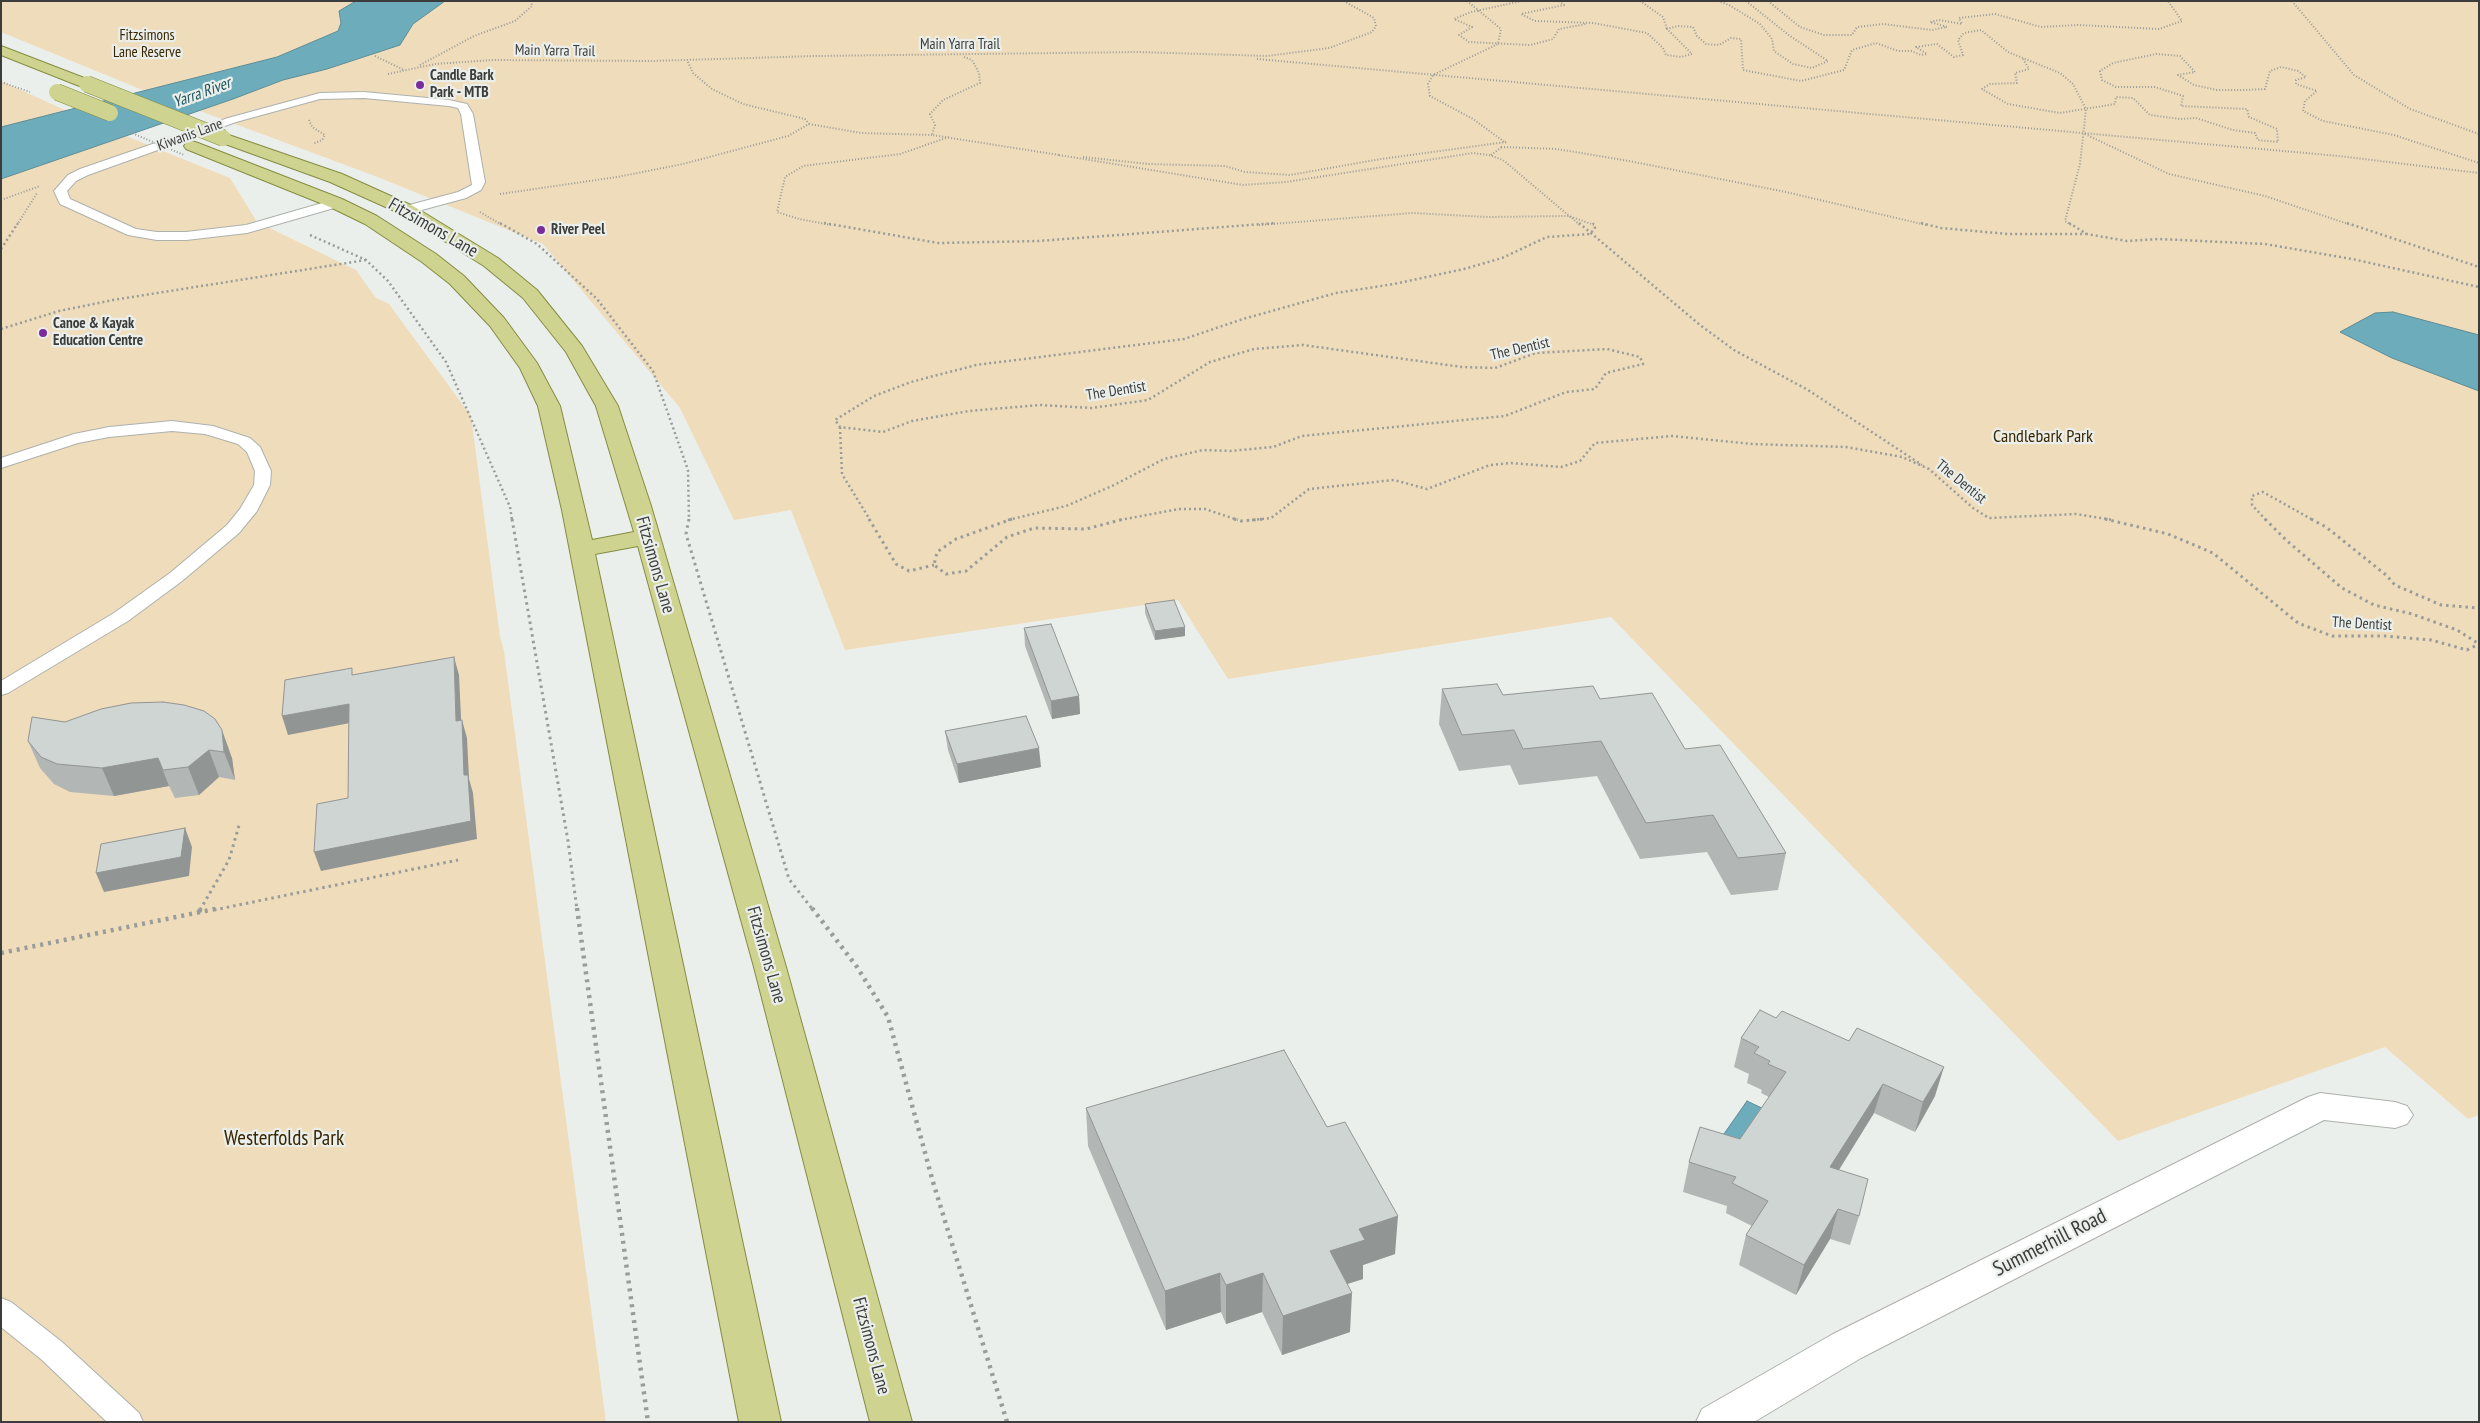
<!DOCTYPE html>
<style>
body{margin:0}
#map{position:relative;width:2480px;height:1423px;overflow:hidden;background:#ebefeb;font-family:"PT Sans Narrow",sans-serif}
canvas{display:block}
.frame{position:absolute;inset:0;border:2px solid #3b3c3b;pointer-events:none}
</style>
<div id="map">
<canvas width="2480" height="1423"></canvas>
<div class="frame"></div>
</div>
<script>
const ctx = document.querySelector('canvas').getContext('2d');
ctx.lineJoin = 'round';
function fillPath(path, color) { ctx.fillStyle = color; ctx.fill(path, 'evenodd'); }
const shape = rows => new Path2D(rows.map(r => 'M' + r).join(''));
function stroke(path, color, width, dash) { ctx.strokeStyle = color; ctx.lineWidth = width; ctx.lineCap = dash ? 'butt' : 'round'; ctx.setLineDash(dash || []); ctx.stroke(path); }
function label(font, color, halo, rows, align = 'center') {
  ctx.font = font + ' "PT Sans Narrow",sans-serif'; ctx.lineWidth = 4.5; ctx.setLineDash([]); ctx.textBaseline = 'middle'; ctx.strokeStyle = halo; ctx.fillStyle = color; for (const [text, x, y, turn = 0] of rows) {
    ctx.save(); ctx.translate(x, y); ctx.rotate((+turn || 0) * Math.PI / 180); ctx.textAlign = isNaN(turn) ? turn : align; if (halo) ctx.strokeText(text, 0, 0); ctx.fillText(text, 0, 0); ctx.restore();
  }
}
const green = shape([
 [1,1,356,1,340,11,341,23,338,31,277,57,145,91,1,32],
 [445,1,2479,1,2479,1115,2468,1119,2385,1047,2118,1141,1611,617,1228,679,1178,600,845,650,791,510,734,520,680,408,543,244,375,176,200,111,283,80,327,69,400,45,413,24],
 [1,81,67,111,1,127],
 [126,136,230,178,257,222,356,270,376,298,389,304,471,416,500,637,504,651,606,1422,1,1422,1,179]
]);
const water = shape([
 [356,1,445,1,413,24,400,45,327,69,283,80,233,99,1,179,1,127,277,57,338,31,341,23,339,11,356,1],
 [2393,312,2479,335,2479,391,2392,358,2340,332,2375,313,2393,312],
 [1747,1101,1768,1111,1741,1152,1719,1141,1747,1101]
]);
const pathFar3 = shape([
 [1467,1,1501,29,1498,44,1433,75,1428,84,1430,96,1473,119,1506,143],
 [1522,1,1471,12,1454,19,1472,27,1459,35,1469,42,1530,45,1553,39,1559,29,1586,24],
 [1559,1,1564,5,1521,14,1535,21,1593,23,1647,33,1663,48,1666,55,1681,57,1692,54,1667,29,1678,26,1693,27,1697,36,1706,44,1719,45,1731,38,1741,39,1743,70,1801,81,1844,70,1852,50,1876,43,1898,51,1911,51,1921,55,1927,54,1916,47,1937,44,1954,57,1963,55,1958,40,1964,33,1981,30,2008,52,2060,73,2073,84,2086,109,2080,164,2065,221,2071,225],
 [1640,1,1663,17,1667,29],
 [1718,1,1729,5,1760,24,1772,39,1774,51,1793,64,1812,68,1828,61,1790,36,1746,1],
 [1768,1,1800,27,1824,35,1852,35,1857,27,1883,24,1932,30,1947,27,1930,22,1939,20,1962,24,1959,18,1995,14,2041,27,2078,25,2159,29,2182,21,2168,1],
 [2292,1,2354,75,2410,109,2479,134],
 [375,56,404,70],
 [964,57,972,60,979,73,980,83,943,100,930,114,935,125,932,135,1059,155],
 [1257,59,2339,156,2479,173],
 [2023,59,2029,69,2015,73,2017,83,1990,84,1982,89,2008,104,2060,113,2115,104,2116,97,2133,98,2150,115,2180,119,2196,118,2233,130,2255,133,2258,140,2278,142,2277,129,2249,117,2247,109,2181,106,2183,96,2155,87,2116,87,2102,80,2100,71,2113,63,2156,54,2180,56,2195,72,2178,75,2194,85,2217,90,2244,90,2265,89,2270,71,2281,67,2298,71,2306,77,2296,80,2296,84,2317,91,2305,101,2303,111,2323,121,2394,135,2479,163],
 [420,65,474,36,515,21,532,6,531,1],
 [388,74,435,64,493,60,651,61,816,56,1138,52,1267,56,1329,48,1372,32,1376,26,1374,18,1344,1],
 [1,82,30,92],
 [309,120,312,127,325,135,322,140,313,144],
 [809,124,861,133,932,135],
 [2085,134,2169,174,2265,196,2351,225],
 [1501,147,1557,149,1629,161,1786,192,1926,225],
 [1059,155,1243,185,1286,182,1473,153,1489,155,1503,160,1580,225],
 [1491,155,1502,147],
 [1083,157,1148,164,1225,166,1245,172,1290,175,1381,159,1506,142],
 [500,194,617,177,683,164,788,136,809,124,805,119,743,104,712,89,693,73,687,60],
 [1,200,40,186],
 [480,212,502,225],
 [17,225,37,193],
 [831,225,799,219,777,212,785,177,803,166,900,154,949,137],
 [1259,225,1413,213,1487,217,1569,216,1594,225]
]);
const pathFar2 = shape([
 [500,223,537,244,597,299,653,371,688,470,689,520],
 [824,223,938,243,1039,241,1276,223],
 [1579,223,1700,325,1734,350,1808,390,1922,465],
 [1921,223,1941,228,2008,234,2086,234],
 [2069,223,2087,234,2127,241,2159,239,2265,244,2352,259,2479,287],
 [2347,223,2479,267],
 [310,235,366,260,388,281,446,362,510,507,512,520],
 [1,249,18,223],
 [1,329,59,311,113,300,366,260],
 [840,427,842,474,870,520],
 [1008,520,1066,506,1114,485,1164,459,1203,450,1230,451,1273,447,1302,436,1505,416,1566,392,1595,389,1606,373,1643,364,1640,357,1607,349,1536,353,1495,368,1462,367,1303,345,1254,349,1210,362,1148,400,1092,408,1040,405,969,411,912,421,883,432,840,427,835,420,874,396,911,382,976,365,1184,339,1243,319,1336,293,1394,284,1464,269,1502,258,1547,237,1590,234,1595,228,1593,223],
 [1120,520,1179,509,1205,509,1238,520],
 [1252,520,1271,518,1309,489,1394,480,1427,489,1490,465,1511,463,1561,467,1580,461,1595,443,1672,436,1752,444,1846,447,1902,457,1929,469,1973,508,1989,518,2076,514,2113,520],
 [2266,520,2252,505,2252,496,2263,492,2313,520]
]);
const pathFar1 = shape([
 [512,519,568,841,577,910],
 [689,519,686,534,789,879,813,910],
 [869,519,896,564,909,571,934,565],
 [1012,519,956,539,937,552,934,565,946,574,966,571,1007,537,1034,528,1086,529,1124,519],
 [1234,519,1241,521,1264,519],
 [2105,519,2168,534,2213,553,2298,623,2332,636,2385,636,2431,640,2467,650,2479,644],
 [2265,519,2286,540,2342,588,2374,605,2412,614,2457,630,2479,644],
 [2311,519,2326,527,2386,575,2395,585,2441,605,2479,608],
 [200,910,229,860,240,822],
 [214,910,458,860]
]);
const path = shape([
 [577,908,648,1422],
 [812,908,857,967,888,1017,933,1182,1007,1422],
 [199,912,201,908],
 [1,953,220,908]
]);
const service = shape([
 [364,92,449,100,467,104,473,114,485,182,481,190,466,198,407,214,402,213,401,210,402,207,458,192,472,185,461,114,458,108,449,106,364,98,320,99,236,122,88,175,76,181,67,191,70,199,136,229,157,232,186,232,246,225,336,199,342,203,341,206,247,233,186,240,157,240,128,235,60,204,54,191,68,175,80,169,228,118,320,93,364,92],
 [172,421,213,426,250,438,260,447,271,471,270,485,257,511,239,533,182,581,128,621,8,693,1,695,1,681,114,613,170,573,227,525,240,509,254,485,255,471,247,452,238,444,205,434,172,431,109,437,78,443,1,468,1,458,74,434,109,427,172,421],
 [1,1298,11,1302,62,1342,139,1413,143,1422,107,1422,42,1360,1,1327,1,1298]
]);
const minor = shape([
 [2320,1093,2395,1102,2407,1106,2413,1115,2407,1124,2395,1128,2324,1120,1861,1358,1754,1422,1696,1422,1702,1409,1833,1334,2308,1097,2320,1093]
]);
const primary = shape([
 [1,46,92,81,95,84,87,89,82,87,1,55,1,46],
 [223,133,342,174,413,206,498,258,537,290,582,346,618,406,651,506,786,967,912,1422,870,1422,754,967,638,546,595,554,781,1422,739,1422,562,510,538,406,520,368,490,326,450,284,422,262,365,224,330,207,186,149,184,146,186,143,192,141,198,143,342,199,377,216,436,254,464,276,504,318,537,363,560,406,592,540,634,532,596,406,566,352,523,298,484,266,401,214,330,182,217,141,215,138,223,133]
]);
const pathBridge = shape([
 [127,131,184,155]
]);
const primaryBridge = shape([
 [87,84,223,138],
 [57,92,110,113]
]);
const wall = shape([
 [1145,604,1185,636,1155,640,1145,613],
 [1024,628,1079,696,1080,714,1052,719,1025,646],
 [1442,689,1503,695,1600,699,1685,749,1786,853,1778,890,1731,895,1707,852,1640,859,1597,776,1519,785,1510,765,1459,771,1439,724],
 [163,702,232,758,235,780,219,777,199,795,175,798,169,786,114,796,70,792,54,784,40,768,28,741,65,722],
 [945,731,1041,767,959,783,948,750],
 [1741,1038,1935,1096,1915,1132,1874,1113,1839,1170,1859,1216,1850,1245,1830,1239,1796,1295,1739,1265,1746,1235,1752,1226,1726,1213,1727,1206,1683,1192,1689,1162,1740,1139,1769,1097,1761,1093,1762,1090,1747,1083,1749,1074,1734,1067],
 [1086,1108,1395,1254,1363,1265,1363,1279,1347,1284,1350,1332,1282,1355,1262,1312,1226,1324,1221,1312,1166,1330,1088,1146]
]);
const shadedWall = shape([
 [1185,627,1185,636,1155,640,1155,631],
 [454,657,459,675,462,739,456,721],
 [1079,696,1080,714,1052,719,1051,701],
 [349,704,355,722,288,735,282,716],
 [462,720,467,738,469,779,473,793,477,839,321,871,314,852],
 [222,730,232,758,235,780,224,752],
 [1039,748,1041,767,959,783,957,764],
 [209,750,219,777,199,795,188,767],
 [158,758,169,786,114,796,102,768],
 [185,828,192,847,189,876,104,892,96,873],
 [1944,1067,1935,1096,1915,1132,1923,1102],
 [1883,1084,1874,1113,1822,1197,1830,1167],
 [1838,1209,1830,1239,1796,1295,1804,1265],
 [1398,1216,1395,1254,1363,1265,1363,1279,1328,1290,1330,1251,1359,1229],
 [1220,1273,1221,1312,1166,1330,1165,1291],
 [1263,1273,1262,1312,1226,1324,1226,1285],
 [1352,1293,1350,1332,1282,1355,1283,1316]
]);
const building = shape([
 [1174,600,1185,627,1155,631,1145,604,1174,600],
 [1051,624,1079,696,1051,701,1024,628,1051,624],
 [454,657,456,721,462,720,464,775,468,775,471,821,314,852,317,804,348,798,349,704,282,716,285,680,352,668,352,675,454,657],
 [1497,684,1503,695,1593,686,1600,699,1652,693,1685,749,1720,745,1786,853,1738,858,1713,815,1646,823,1601,741,1523,749,1514,730,1462,735,1442,689,1497,684],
 [163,702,184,705,204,711,215,719,222,730,224,752,209,750,188,767,163,770,158,758,102,768,57,764,41,757,28,741,32,717,65,722,101,709,131,703,163,702],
 [1026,716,1039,748,957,764,945,731,1026,716],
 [185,828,181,857,96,873,101,844,185,828],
 [1760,1010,1776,1018,1782,1011,1849,1041,1857,1028,1944,1067,1923,1102,1883,1084,1830,1167,1868,1179,1859,1216,1838,1209,1804,1265,1746,1235,1768,1201,1732,1183,1736,1177,1689,1162,1700,1127,1740,1139,1786,1072,1768,1064,1770,1061,1754,1053,1759,1047,1741,1038,1760,1010],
 [1284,1050,1327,1127,1345,1122,1398,1216,1359,1229,1365,1240,1330,1251,1352,1293,1283,1316,1263,1273,1226,1285,1220,1273,1165,1291,1086,1108,1284,1050]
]);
const markers = [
 [420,85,5,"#7a2c9d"],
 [541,230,5,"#7a2c9d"],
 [43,333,5,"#7a2c9d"]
];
const farParknames = [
 ["Fitzsimons",147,36],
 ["Lane Reserve",147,53]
];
const farStreetnames = [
 ["Main Yarra Trail",960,45],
 ["Main Yarra Trail",555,51,1],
 ["Kiwanis Lane",190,135,-20],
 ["The Dentist",1520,349,-13],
 ["The Dentist",1116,391,-9],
 ["The Dentist",1961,482,39],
 ["The Dentist",2362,624,3]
];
const farPoinames = [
 ["Candle Bark",430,76],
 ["Park - MTB",430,93],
 ["River Peel",551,230],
 ["Canoe & Kayak",53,324],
 ["Education Centre",53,341]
];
const farWaternames = [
 ["Yarra River",202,93,-20]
];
const streetNames = [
 ["Fitzsimons Lane",433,228,30],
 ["Fitzsimons Lane",655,565,74],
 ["Fitzsimons Lane",766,955,74],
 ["Fitzsimons Lane",871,1346,75]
];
const parkNames = [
 ["Candlebark Park",2043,437]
];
const nearParknames = [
 ["Westerfolds Park",284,1139]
];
const nearStreetnames = [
 ["Summerhill Road",2050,1243,-27]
];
fillPath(green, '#efdcba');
fillPath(water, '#6dadbb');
stroke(water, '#5e8b95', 1);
stroke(service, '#adb1ad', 2);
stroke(minor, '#adb1ad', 2);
stroke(primary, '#858c42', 2);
stroke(pathFar3, '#999c99', 2, [1, 2]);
stroke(pathFar2, '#999c99', 2.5, [2, 3]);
stroke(pathFar1, '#999c99', 3, [2.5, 4]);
stroke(path, '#999c99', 4.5, [3, 5]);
fillPath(service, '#fff');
fillPath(minor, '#fff');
fillPath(primary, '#ced48f');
stroke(primaryBridge, '#858c42', 17, []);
stroke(pathBridge, '#999c99', 2, [1, 2]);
stroke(primaryBridge, '#ced48f', 16);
fillPath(wall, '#b2b7b5');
fillPath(shadedWall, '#919594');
fillPath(building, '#cfd5d3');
stroke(building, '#919594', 1);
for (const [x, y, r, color] of markers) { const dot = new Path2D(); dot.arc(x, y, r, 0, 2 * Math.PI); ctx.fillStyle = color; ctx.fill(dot); stroke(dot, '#ebefeb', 2); }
label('15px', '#3a2700', '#ebefeb', farParknames);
label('15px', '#3b3c3b', '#ebefeb', farStreetnames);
label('bold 15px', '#3b3c3b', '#ebefeb', farPoinames, 'left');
label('italic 16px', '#205661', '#ebefeb', farWaternames);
label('18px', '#3b3c3b', '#ebefeb', streetNames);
label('18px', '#3a2700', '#ebefeb', parkNames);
label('21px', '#3a2700', '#ebefeb', nearParknames);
label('21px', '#3b3c3b', '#ebefeb', nearStreetnames);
</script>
